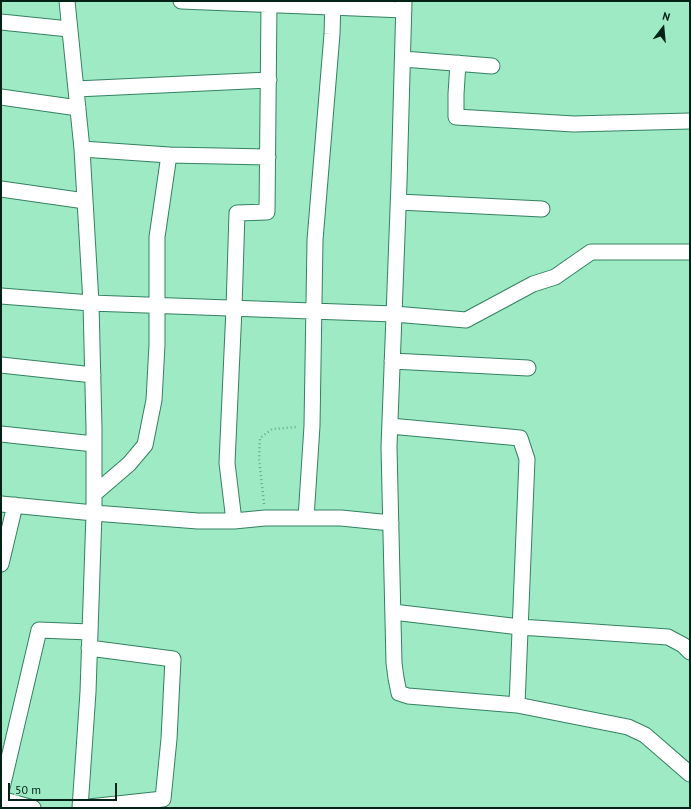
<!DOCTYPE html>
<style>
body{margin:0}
#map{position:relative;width:691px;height:809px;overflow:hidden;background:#9deac5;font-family:"PT Sans",sans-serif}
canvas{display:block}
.frame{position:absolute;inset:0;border:2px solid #012215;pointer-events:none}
.north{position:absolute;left:643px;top:8px;width:40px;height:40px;-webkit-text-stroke:3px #9deac5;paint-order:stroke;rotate:16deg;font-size:11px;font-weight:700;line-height:16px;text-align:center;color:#012215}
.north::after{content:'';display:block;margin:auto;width:14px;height:18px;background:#012215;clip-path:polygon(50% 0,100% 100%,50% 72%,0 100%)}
.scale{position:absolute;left:8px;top:783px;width:109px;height:18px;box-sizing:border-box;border:2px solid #012215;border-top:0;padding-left:5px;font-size:12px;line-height:14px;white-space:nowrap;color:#012215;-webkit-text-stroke:3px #9deac5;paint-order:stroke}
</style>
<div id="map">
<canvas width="691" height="809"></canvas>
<div class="frame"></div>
<div class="north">N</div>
<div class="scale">50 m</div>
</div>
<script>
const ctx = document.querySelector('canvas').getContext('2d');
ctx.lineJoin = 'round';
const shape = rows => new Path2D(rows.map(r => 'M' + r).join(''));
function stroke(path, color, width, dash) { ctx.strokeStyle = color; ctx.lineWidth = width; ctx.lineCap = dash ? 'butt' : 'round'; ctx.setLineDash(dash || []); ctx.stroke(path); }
const path = shape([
 [264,504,259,458,260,438,272,429,297,427]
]);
const minor = shape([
 [67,1,82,149,91,303,94,428,94,513,88,692,80,808],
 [181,1,404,10],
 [333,1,332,34,315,240,312,426,306,518,341,518,391,523],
 [404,1,399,183,389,447,394,663,396,678,399,693,408,696,517,705],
 [1,22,69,29],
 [403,59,492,66],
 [458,63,456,94,456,117,574,124,690,121],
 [76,89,269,80],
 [1,97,78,108],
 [82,149,169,155,157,237,157,345,154,400,145,445,129,464,94,494],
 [169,155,268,157],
 [1,189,85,201],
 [399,202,542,209],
 [1,296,91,303,394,314,466,320,533,284,555,277,591,252,690,252],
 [392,361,528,368],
 [1,365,93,375],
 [390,426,520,438,527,459,517,705,628,727,645,735,690,774],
 [1,434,94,444],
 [1,504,94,513,198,521,234,521,265,518,306,518],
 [234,521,227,463,234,308,237,213,267,212,269,4],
 [1,564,15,505],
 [393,612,520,627,668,637,683,645,690,652],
 [1,792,39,630,90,632],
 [1,799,33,808],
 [80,808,163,799,169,739,173,659,89,648]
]);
stroke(minor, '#348161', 17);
stroke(path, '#6aa88b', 2.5, [1, 3]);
stroke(minor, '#fff', 15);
</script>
